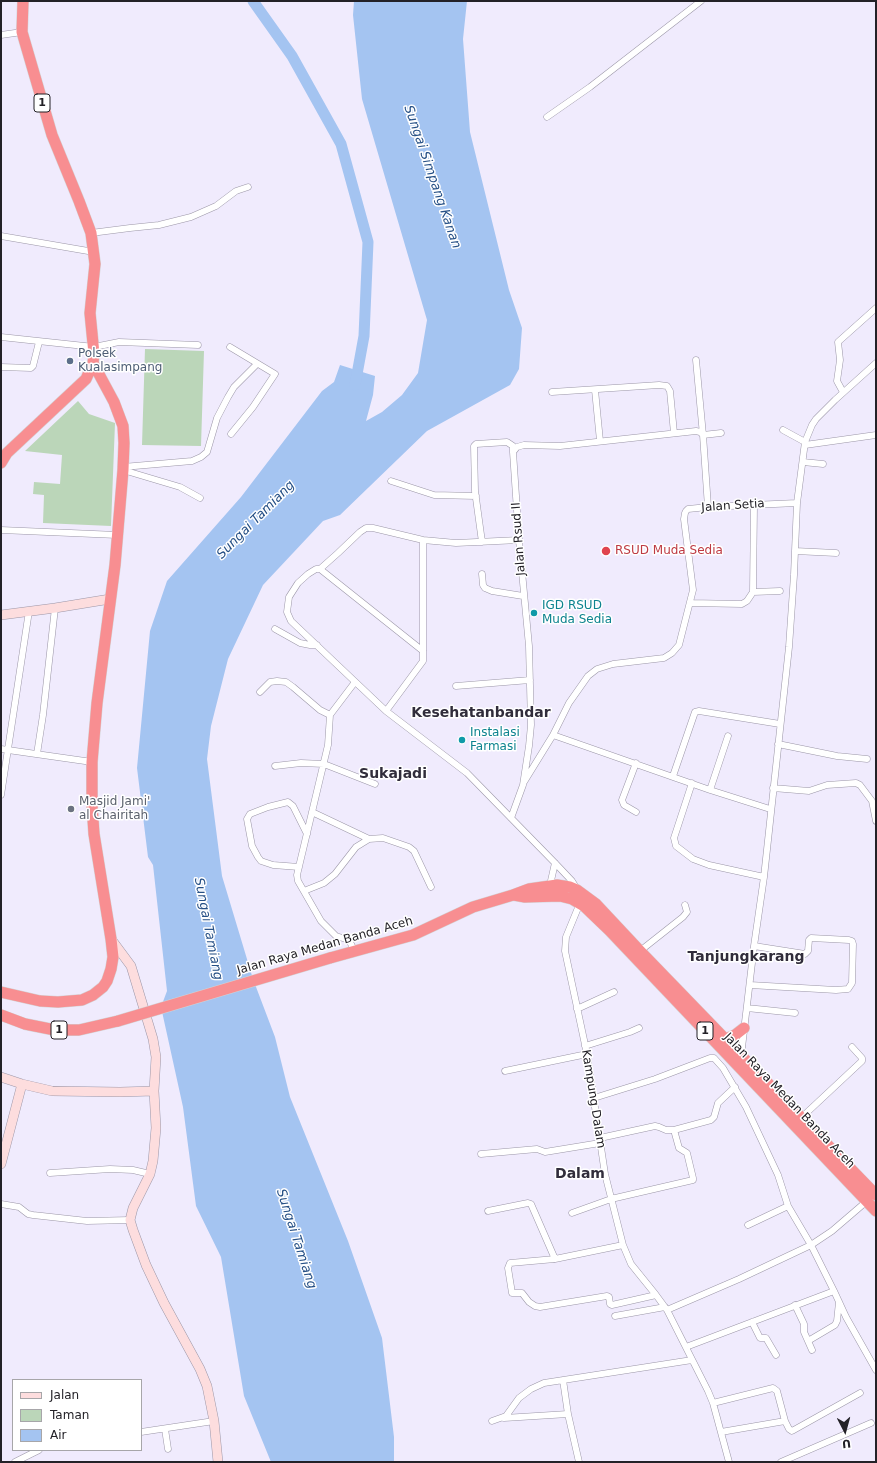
<!DOCTYPE html>
<style>
body{margin:0}
#map{position:relative;width:877px;height:1463px;overflow:hidden;background:#f0ebfd;font-family:"DejaVu Sans",sans-serif}
canvas{display:block}
.frame{position:absolute;inset:0;border:2px solid #232127;pointer-events:none}
.legend{position:absolute;left:12px;top:1379px;width:130px;height:72px;box-sizing:border-box;background:#fff;border:1px solid #a7a6a9;margin:0;padding:5px 7px;list-style:none;font-size:12px;color:#232127}
.legend li{display:flex;align-items:center;gap:8px;height:20px}
.legend b{width:20px;border:1px solid #a7a6a9}
.north{position:absolute;left:825px;top:1411px;width:40px;height:40px;-webkit-text-stroke:3px #fff;paint-order:stroke;rotate:174deg;font-size:11px;font-weight:700;line-height:16px;text-align:center;color:#232127}
.north::after{content:'';display:block;margin:auto;width:14px;height:18px;background:#232127;clip-path:polygon(50% 0,100% 100%,50% 72%,0 100%)}
</style>
<div id="map">
<canvas width="877" height="1463"></canvas>
<div class="frame"></div>
<ul class="legend">
<li><b style="height:5px;background:#fdddde"></b>Jalan</li>
<li><b style="height:11px;background:#bbd6b9"></b>Taman</li>
<li><b style="height:11px;background:#a4c4f1"></b>Air</li>
</ul>
<div class="north">U</div>
</div>
<script>
const ctx = document.querySelector('canvas').getContext('2d');
ctx.lineJoin = 'round';
function fillPath(path, color) { ctx.fillStyle = color; ctx.fill(path, 'evenodd'); }
const shape = rows => new Path2D(rows.map(r => 'M' + r).join(''));
function stroke(path, color, width, dash) { ctx.strokeStyle = color; ctx.lineWidth = width; ctx.lineCap = dash ? 'butt' : 'round'; ctx.setLineDash(dash || []); ctx.stroke(path); }
function label(font, color, halo, rows, align = 'center') {
  ctx.font = font + ' "DejaVu Sans",sans-serif'; ctx.lineWidth = 3; ctx.setLineDash([]); ctx.textBaseline = 'middle'; ctx.strokeStyle = halo; ctx.fillStyle = color; for (const [text, x, y, turn = 0] of rows) {
    ctx.save(); ctx.translate(x, y); ctx.rotate((+turn || 0) * Math.PI / 180); ctx.textAlign = isNaN(turn) ? turn : align; if (halo) ctx.strokeText(text, 0, 0); ctx.fillText(text, 0, 0); ctx.restore();
  }
}
const green = shape([
 [145,349,204,351,201,446,142,445],
 [78,401,89,414,115,423,111,526,43,523,44,495,33,494,34,482,60,484,62,455,25,451]
]);
const water = shape([
 [354,1,467,1,463,39,470,132,509,290,522,328,519,369,510,385,427,431,340,515,323,521,263,585,228,659,211,726,207,759,222,876,253,979,275,1037,290,1097,348,1241,382,1338,394,1437,394,1462,271,1462,244,1396,221,1257,196,1206,183,1107,161,1007,167,991,153,865,148,857,137,768,150,631,167,581,241,497,322,391,334,382,340,365,375,376,373,395,366,421,382,412,402,395,418,373,427,320,362,99,353,15]
]);
const river = shape([
 [253,1,292,56,341,144,368,242,364,336,355,385]
]);
const street = shape([
 [1,35,22,32],
 [547,117,590,87,701,1],
 [91,233,130,228,159,225,191,217,216,206,236,191,248,187],
 [1,236,94,252],
 [1,337,94,347,119,342,198,345],
 [230,347,275,374,253,407,231,434],
 [696,360,703,435,708,507],
 [1,367,31,368,33,366,39,342],
 [595,390,600,441],
 [552,392,659,385,667,386,670,391,674,433],
 [843,392,837,381,840,360,838,342,876,308],
 [783,430,805,442],
 [703,435,721,433],
 [805,445,876,435],
 [803,462,823,464],
 [123,467,192,461,201,457,207,452,217,418,228,397,234,387,257,364],
 [123,470,180,487,200,498],
 [391,481,434,495,476,496],
 [1,530,117,535],
 [519,540,456,543,423,540,373,528,366,528,360,532,338,553,320,569,316,569,308,574,298,583,289,597,287,612,291,621,386,711,467,773,555,863,572,881,577,889],
 [482,542,475,491,474,446,476,444,507,442,513,446,513,452],
 [795,551,836,553],
 [320,569,423,651],
 [482,574,483,585,485,588,492,591,523,596],
 [753,592,754,505],
 [690,603,742,604,747,601,753,592,780,591],
 [275,629,300,643,310,645,317,645],
 [456,686,530,680],
 [260,692,270,682,277,681,286,682,293,687,320,710,330,715],
 [386,711,423,661,423,540],
 [553,735,710,790,770,809],
 [778,744,837,756,867,759],
 [1,749,92,762],
 [37,754,43,715,55,608],
 [636,763,622,800,624,805,636,812],
 [275,766,301,763,324,764,375,784],
 [673,776,695,712,699,711,780,724],
 [524,782,553,735,569,703,588,676,597,669,613,664,664,658,672,653,679,645,693,590,684,519,685,513,686,511,688,509,708,507,797,503],
 [692,783,674,838,676,846,693,859,709,865,764,877],
 [773,788,809,791,827,785,856,783,860,785,872,801,876,821],
 [710,790,728,736],
 [1,795,29,611],
 [312,812,369,839],
 [511,818,523,785,529,746,531,725,529,646,519,540,513,452,517,447,524,445,560,446,696,431,700,432,703,435],
 [299,867,273,865,261,861,258,857,252,846,247,819,250,814,268,807,288,802,293,806,307,834],
 [550,885,555,863],
 [304,891,324,883,335,874,356,847,369,839,383,838,409,847,414,851,431,887],
 [580,903,566,937,565,951,587,1054,605,1174,623,1245,631,1264,656,1295,667,1310,708,1391,713,1403,729,1462],
 [640,951,683,917,687,912,685,905],
 [355,952,349,940,336,936,321,921,298,881,297,875,328,745,330,715,355,682],
 [750,985,836,990,848,989,852,983,853,944,852,941,849,940,811,938,809,940,808,951,805,954,754,946],
 [747,1008,795,1013],
 [577,1009,614,992],
 [585,1046,630,1032,639,1028],
 [741,1056,754,946,764,877,789,647,794,575,797,503,805,442,812,425,816,419,835,400,876,363],
 [505,1071,587,1054],
 [594,1098,655,1079,710,1058,714,1058,723,1068,746,1107,778,1175,788,1206],
 [801,1118,862,1061,862,1058,852,1047],
 [600,1138,655,1126,659,1127,666,1130,674,1130,711,1120,714,1117,718,1103,735,1087],
 [481,1154,537,1149,545,1152,600,1143],
 [50,1173,110,1169,133,1170,150,1174],
 [1,1204,19,1207,28,1214,33,1215,87,1221,130,1220],
 [488,1211,528,1203,531,1204,555,1259],
 [572,1213,611,1199,693,1180,693,1178,687,1153,679,1148,674,1130],
 [748,1225,788,1206,811,1245,832,1231,867,1201],
 [623,1245,555,1259,510,1263,508,1268,512,1293,522,1293,529,1302,535,1306,540,1307,607,1296,609,1297,610,1304,612,1305,656,1295],
 [834,1291,846,1317,876,1370],
 [795,1305,804,1324,804,1332,812,1350],
 [667,1310,739,1279,811,1245,834,1291,686,1347],
 [615,1316,665,1307],
 [752,1322,760,1338,766,1338,776,1355],
 [808,1341,835,1325,837,1321,839,1302],
 [563,1380,568,1414,579,1462],
 [713,1403,773,1388,777,1391,785,1421,721,1432],
 [504,1418,568,1414],
 [492,1421,506,1416,519,1398,531,1389,544,1383,692,1360],
 [785,1421,789,1429,792,1431,860,1393],
 [165,1429,168,1449],
 [141,1432,214,1421],
 [15,1462,39,1450],
 [781,1462,871,1423]
]);
const secondary = shape([
 [1,615,55,608,110,599],
 [111,939,131,966,153,1039,156,1057,154,1091,156,1128,153,1161,150,1174,133,1208,130,1220,133,1230,146,1265,164,1303,200,1369,207,1386,214,1421,218,1462],
 [1,1077,22,1084,52,1091,120,1092,154,1091],
 [1,1164,22,1084]
]);
const highway = shape([
 [1,463,7,453,86,379,93,363,94,354,90,313,95,264,91,233,79,201,52,135,22,32,23,1],
 [514,895,525,897,560,896,572,899,584,906,610,931,876,1211],
 [330,958,413,935,473,907,513,895,529,889,557,885,570,887,577,890,596,904,640,951,876,1195],
 [1,992,40,1001,58,1002,82,1000,93,995,103,987,107,981,111,969,113,957,111,939,94,834,92,805,92,762,97,703,115,565,123,470,124,443,123,426,114,402,93,363],
 [1,1015,25,1024,55,1030,79,1030,118,1021],
 [726,1039,735,1035,744,1028]
]);
const highwayBridge = shape([
 [118,1021,330,958]
]);
const markers = [
 [70,361,4,"#5c6f8a"],
 [606,551,5,"#e0444e"],
 [534,613,4,"#0f9aa8"],
 [462,740,4,"#0f9aa8"],
 [71,809,4,"#6b7280"]
];
const shields = [
 [42,103,16],
 [59,1030,16],
 [705,1031,16]
];
const shieldNames = [
 ["1",42,103],
 ["1",59,1030],
 ["1",705,1031]
];
const serviceNames = [
 ["Polsek",78,354],
 ["Kualasimpang",78,368]
];
const streetNames = [
 ["Jalan Setia",733,506,-4],
 ["Jalan Rsud II",519,539,-94],
 ["Jalan Raya Medan Banda Aceh",325,946,-16],
 ["Kampung Dalam",593,1099,81],
 ["Jalan Raya Medan Banda Aceh",789,1101,46]
];
const healthNames = [
 ["RSUD Muda Sedia",615,551]
];
const cultureNames = [
 ["IGD RSUD",542,606],
 ["Muda Sedia",542,620],
 ["Instalasi",470,733],
 ["Farmasi",470,747]
];
const worshipNames = [
 ["Masjid Jami'",79,802],
 ["al Chairitah",79,816]
];
const waterNames = [
 ["Sungai Simpang Kanan",432,177,71],
 ["Sungai Tamiang",256,520,-45],
 ["Sungai Tamiang",208,929,79],
 ["Sungai Tamiang",296,1239,72]
];
const quarterNames = [
 ["Kesehatanbandar",481,713],
 ["Sukajadi",393,774],
 ["Tanjungkarang",746,957],
 ["Dalam",580,1174]
];
fillPath(green, '#bbd6b9');
fillPath(water, '#a4c4f1');
stroke(river, '#a4c4f1', 11);
stroke(street, '#9b96a7', 7);
stroke(secondary, '#9b96a7', 10);
stroke(highway, '#d3d3d4', 12);
stroke(street, '#fff', 6);
stroke(secondary, '#fdddde', 9);
stroke(highway, '#f88e91', 11);
stroke(highwayBridge, '#d3d3d4', 12, []);
stroke(highwayBridge, '#f88e91', 11);
for (const [x, y, r, color] of markers) { const dot = new Path2D(); dot.arc(x, y, r, 0, 2 * Math.PI); ctx.fillStyle = color; ctx.fill(dot); stroke(dot, '#fff', 1.5); }
for (const [x, y, w] of shields) { const box = new Path2D(); box.roundRect(x - w / 2, y - 9, w, 18, 3); ctx.fillStyle = '#fff'; ctx.fill(box); stroke(box, '#232127', 1); }
label('bold 11px', '#232127', null, shieldNames);
label('12px', '#4e5e75', '#fff', serviceNames, 'left');
label('12px', '#232127', '#fff', streetNames);
label('12px', '#be3a42', '#fff', healthNames, 'left');
label('12px', '#0d838f', '#fff', cultureNames, 'left');
label('12px', '#5b616d', '#fff', worshipNames, 'left');
label('italic 13px', '#265086', '#fff', waterNames);
label('bold 14px', '#312d3b', '#fff', quarterNames);
</script>
